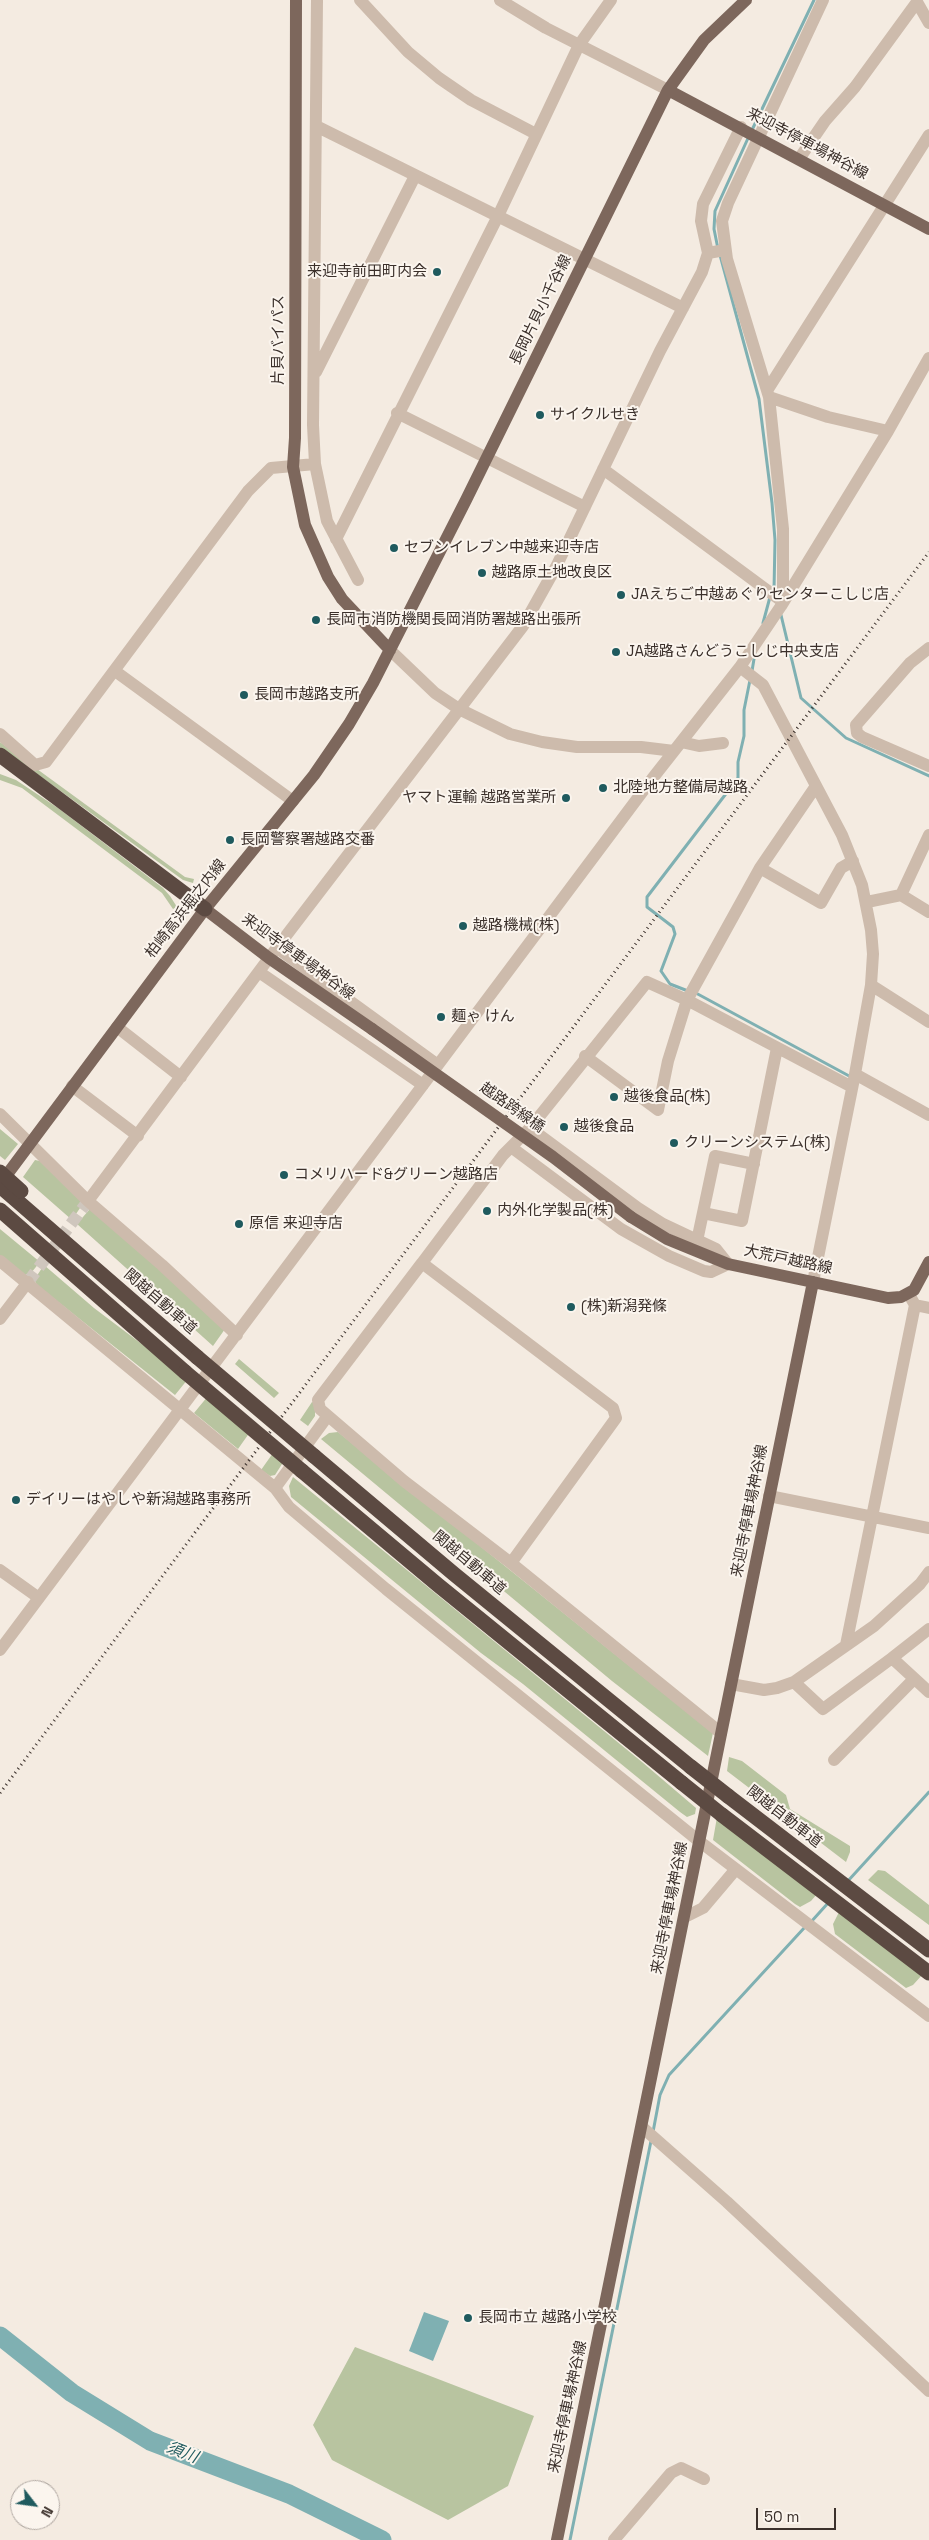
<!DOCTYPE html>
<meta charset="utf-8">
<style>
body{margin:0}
#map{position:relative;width:929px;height:2540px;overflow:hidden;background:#f4ebe1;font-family:"Space Grotesk",sans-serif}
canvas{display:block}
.north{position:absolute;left:10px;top:2480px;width:50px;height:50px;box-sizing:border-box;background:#fbf5ee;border:1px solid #aea6a0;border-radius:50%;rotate:120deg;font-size:14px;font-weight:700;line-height:20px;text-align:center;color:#3b302b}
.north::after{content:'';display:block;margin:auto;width:18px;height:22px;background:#1f5a5e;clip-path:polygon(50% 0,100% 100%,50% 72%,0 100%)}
.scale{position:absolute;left:756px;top:2508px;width:80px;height:22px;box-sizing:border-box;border:2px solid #3b302b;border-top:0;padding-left:6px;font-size:15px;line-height:18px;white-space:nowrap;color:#3b302b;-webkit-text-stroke:4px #fbf5ee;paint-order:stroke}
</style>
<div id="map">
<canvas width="929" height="2540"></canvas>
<div class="north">N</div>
<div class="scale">50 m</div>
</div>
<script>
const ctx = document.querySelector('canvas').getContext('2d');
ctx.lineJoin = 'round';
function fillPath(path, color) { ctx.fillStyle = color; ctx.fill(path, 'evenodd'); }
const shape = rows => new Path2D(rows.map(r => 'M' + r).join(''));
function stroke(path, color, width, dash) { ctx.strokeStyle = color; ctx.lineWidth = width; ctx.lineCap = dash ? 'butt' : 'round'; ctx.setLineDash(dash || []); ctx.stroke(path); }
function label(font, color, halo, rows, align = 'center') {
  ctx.font = font + ' "Space Grotesk","Noto Sans JP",sans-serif'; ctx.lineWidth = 4; ctx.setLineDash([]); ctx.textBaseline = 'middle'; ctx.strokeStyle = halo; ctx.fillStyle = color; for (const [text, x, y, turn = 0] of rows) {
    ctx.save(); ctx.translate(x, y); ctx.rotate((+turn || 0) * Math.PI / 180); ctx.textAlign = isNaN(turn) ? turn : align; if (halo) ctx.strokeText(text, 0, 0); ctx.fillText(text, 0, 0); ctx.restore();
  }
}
const green = shape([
 [0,742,185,877,194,879,193,883,183,880,0,747],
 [0,774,16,780,58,808,163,888,170,896,177,907,173,909,162,893,22,788,0,780],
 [0,1129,18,1144,5,1160,0,1156],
 [35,1160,40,1161,80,1197,80,1208,72,1220,23,1177],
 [89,1210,95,1210,225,1329,213,1346,77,1224],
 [0,1229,40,1262,31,1273,25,1275,0,1256],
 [44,1265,94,1308,188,1379,175,1395,37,1285,34,1280],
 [239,1359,279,1393,274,1398,235,1364],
 [208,1396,250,1432,238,1449,194,1413],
 [312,1402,315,1403,315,1416,308,1426,300,1420],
 [338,1432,713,1733,708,1756,612,1681,321,1439,329,1433],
 [273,1453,284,1461,275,1475,270,1476,261,1470],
 [293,1477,642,1762,696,1808,695,1814,687,1817,680,1812,523,1684,481,1653,291,1497,289,1486],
 [729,1757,742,1761,786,1795,790,1809,850,1846,850,1852,846,1862,727,1771],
 [717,1817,817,1894,811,1901,800,1907,795,1904,713,1840],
 [878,1870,885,1871,929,1905,929,1925,868,1880],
 [839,1912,923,1974,913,1985,906,1988,835,1934,833,1924],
 [355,2347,534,2416,508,2486,448,2520,332,2460,313,2425]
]);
const water = shape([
 [424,2312,449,2321,433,2361,409,2351]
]);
const stream = shape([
 [752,130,814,0],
 [718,249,714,229,715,211,749,136],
 [720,255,759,399,772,503,775,540,774,590],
 [781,615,801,698,846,738,929,776],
 [763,623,770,597],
 [752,671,755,653],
 [688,991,670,984,661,971,675,934,673,927,647,907,647,897,738,778,738,762,744,736,744,710,750,680],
 [694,992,851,1077],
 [847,1882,929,1792],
 [810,1923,829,1902],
 [653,2132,660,2095,669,2075,805,1927],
 [570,2540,651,2141]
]);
const river = shape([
 [0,2336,72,2393,150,2441,289,2494,382,2540]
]);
const minorTunnel = shape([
 [28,1282,88,1201]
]);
const minor = shape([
 [317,0,313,425,315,464,327,521,358,580],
 [360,0,408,52,439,78,471,100,536,134],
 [500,0,546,28,668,90],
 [316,126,683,308],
 [799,159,825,121,855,87,917,2,929,23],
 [708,253,701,221,703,204,741,127],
 [316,372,415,176],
 [768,389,929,135],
 [769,397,828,417,888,431],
 [397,413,585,507],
 [603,469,783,602],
 [336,539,498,216,579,45,611,0],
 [783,602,783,529,769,397,727,259,722,221,728,203,823,0],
 [929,648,910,663,856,725,857,733,862,737,929,766],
 [390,650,435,693,459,709,510,734,542,742,577,747,641,747,674,751],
 [740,667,763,685,842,835,862,885,871,930,873,954,871,985,855,1074,813,1282],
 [115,671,293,801],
 [0,734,35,765,46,762,248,491,271,468,315,464],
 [681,742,699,746,723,743],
 [760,868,821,903,841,868,853,861],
 [901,895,929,835],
 [867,902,901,895,929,912],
 [277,948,438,1065],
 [259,972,423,1085],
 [871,985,929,1022],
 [117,1027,181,1077],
 [585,1056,658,1110,668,1061,687,1000,760,868,816,786],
 [855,1074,929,1115],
 [72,1086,138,1136],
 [0,1114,88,1201,162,1265,237,1335],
 [511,1147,621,1229,669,1256,704,1271,711,1272,728,1264,716,1249,663,1224,638,1208,530,1128],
 [88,1201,269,958,523,626,556,567,660,351,702,272,708,253,725,250],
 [703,1213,742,1221,777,1048],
 [697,1241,715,1156,754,1164],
 [0,1261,275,1488,289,1507,386,1589,699,1841,929,2016],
 [422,1263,318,1400,320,1409,404,1481,511,1563,721,1733],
 [911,1298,915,1305,929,1308],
 [0,1319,28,1282],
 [275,1488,327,1417],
 [769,1496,929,1528],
 [511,1563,616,1418,613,1408,422,1263,503,1155,530,1128,647,982,687,1000,852,1087],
 [0,1570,39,1598],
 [846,1645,915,1305],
 [0,1650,652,779,740,667,781,606,888,431,929,358],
 [892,1658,929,1629],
 [794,1682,823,1709,892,1658,929,1692],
 [731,1684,764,1690,777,1688,794,1682,874,1626,920,1584,929,1572],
 [834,1760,914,1679],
 [685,1917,703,1908,736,1869],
 [642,2127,727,2202,929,2391],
 [614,2540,671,2473,681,2468,704,2479]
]);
const major = shape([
 [296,0,295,438,293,467,305,525,328,577,342,599,390,650],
 [668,90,929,229],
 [205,909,269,958,372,1029],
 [0,1184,205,909,314,775,349,724,373,683,466,500,668,90,704,40,746,0],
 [631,1217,667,1239,728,1264,888,1298,901,1297,914,1290,929,1262],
 [557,2540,813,1282]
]);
const highway = shape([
 [0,755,205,909],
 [0,1186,197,1357],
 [0,1210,185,1372],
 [314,1456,454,1574,691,1767],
 [302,1471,438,1585,682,1783],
 [728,1796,929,1950],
 [722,1815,929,1973]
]);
const rail = shape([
 [0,1793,929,552]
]);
const majorBridge = shape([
 [372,1029,553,1157,631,1217]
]);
const highwayBridge = shape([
 [0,1172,21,1191],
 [197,1357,314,1456],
 [185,1372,302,1471],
 [691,1767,728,1796],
 [682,1783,722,1815]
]);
const markers = [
 [437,272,5,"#1f5a5e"],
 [540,415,5,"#1f5a5e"],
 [394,548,5,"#1f5a5e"],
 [482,573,5,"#1f5a5e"],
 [621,595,5,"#1f5a5e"],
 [316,620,5,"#1f5a5e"],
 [616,652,5,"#1f5a5e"],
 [244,695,5,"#1f5a5e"],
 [603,788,5,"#1f5a5e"],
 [566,798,5,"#1f5a5e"],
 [230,840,5,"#1f5a5e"],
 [463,926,5,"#1f5a5e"],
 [441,1017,5,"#1f5a5e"],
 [614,1097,5,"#1f5a5e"],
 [564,1127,5,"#1f5a5e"],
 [674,1143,5,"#1f5a5e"],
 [284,1175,5,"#1f5a5e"],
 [487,1211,5,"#1f5a5e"],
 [239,1224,5,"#1f5a5e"],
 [571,1307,5,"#1f5a5e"],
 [16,1500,5,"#1f5a5e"],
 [468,2318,5,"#1f5a5e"]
];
const streetNames = [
 ["来迎寺停車場神谷線",807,144,28],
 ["長岡片貝小千谷線",541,310,-64],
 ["片貝バイパス",279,340,-90],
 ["柏崎高浜堀之内線",186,909,-52],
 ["来迎寺停車場神谷線",298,957,36],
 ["越路跨線橋",512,1108,35],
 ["大荒戸越路線",788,1260,12],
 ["関越自動車道",160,1302,41],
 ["来迎寺停車場神谷線",750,1511,-79],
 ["関越自動車道",469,1563,40],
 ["関越自動車道",784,1817,38],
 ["来迎寺停車場神谷線",670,1908,-79],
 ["来迎寺停車場神谷線",568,2407,-78]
];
const poiNames = [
 ["来迎寺前田町内会",427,272,"right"],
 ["サイクルせき",550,415],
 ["セブンイレブン中越来迎寺店",404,548],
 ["越路原土地改良区",492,573],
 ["JAえちご中越あぐりセンターこしじ店",631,595],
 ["長岡市消防機関長岡消防署越路出張所",326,620],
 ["JA越路さんどうこしじ中央支店",626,652],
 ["長岡市越路支所",254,695],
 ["北陸地方整備局越路",613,788],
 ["ヤマト運輸 越路営業所",556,798,"right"],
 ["長岡警察署越路交番",240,840],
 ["越路機械(株)",473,926],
 ["麺ゃ けん",451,1017],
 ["越後食品(株)",624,1097],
 ["越後食品",574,1127],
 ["クリーンシステム(株)",684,1143],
 ["コメリハード&グリーン越路店",294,1175],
 ["内外化学製品(株)",497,1211],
 ["原信 来迎寺店",249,1224],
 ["(株)新潟発條",581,1307],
 ["デイリーはやしや新潟越路事務所",26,1500],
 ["長岡市立 越路小学校",478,2318]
];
const waterNames = [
 ["須川",182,2453,21]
];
fillPath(green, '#b8c4a0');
fillPath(water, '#7fb0b2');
stroke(stream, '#7fb0b2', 3);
stroke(river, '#7fb0b2', 19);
stroke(minorTunnel, '#cfc6bd', 12, [12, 6]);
stroke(minor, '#cdbbac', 12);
stroke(major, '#7d675c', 12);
stroke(highway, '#5c4a42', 15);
stroke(rail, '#3b302b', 3, [1, 4]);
stroke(majorBridge, '#7d675c', 12);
stroke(highwayBridge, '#5c4a42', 15);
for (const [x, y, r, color] of markers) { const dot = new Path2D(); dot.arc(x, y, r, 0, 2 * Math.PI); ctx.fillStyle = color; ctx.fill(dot); stroke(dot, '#fbf5ee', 2); }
label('15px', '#3b302b', '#fbf5ee', streetNames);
label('15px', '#3b302b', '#fbf5ee', poiNames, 'left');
label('italic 16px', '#1f5a5e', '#fbf5ee', waterNames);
</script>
